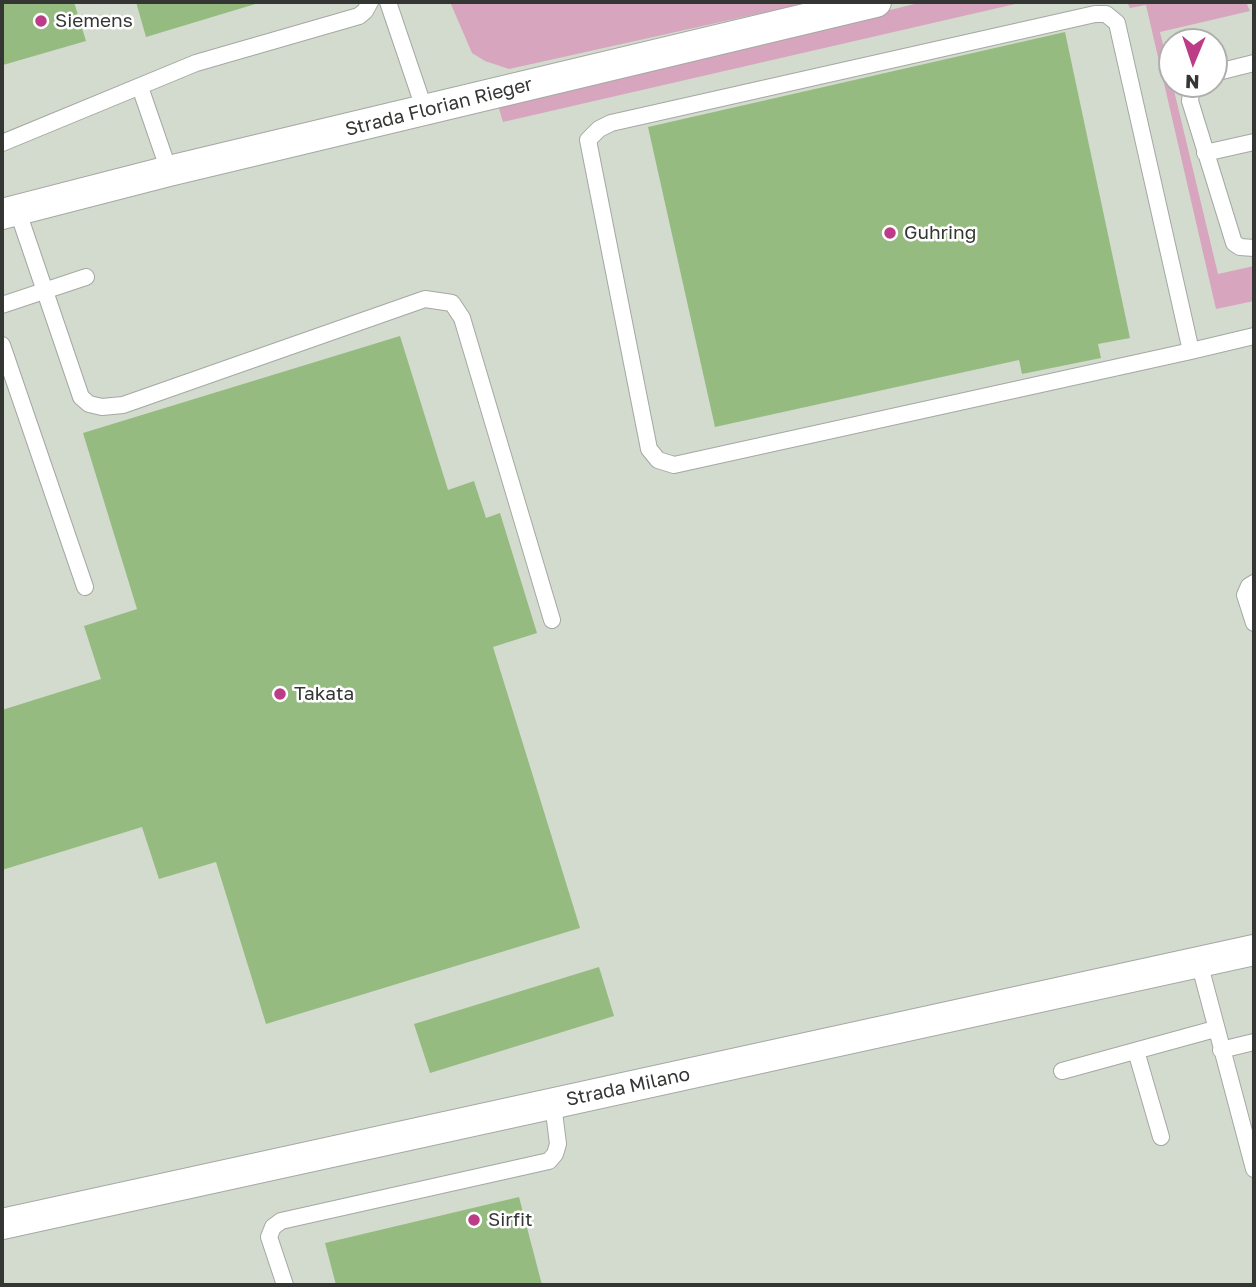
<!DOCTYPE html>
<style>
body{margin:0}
#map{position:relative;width:1256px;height:1287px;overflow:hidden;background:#e1e5df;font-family:"Golos Text",sans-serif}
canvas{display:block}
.frame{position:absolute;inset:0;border:4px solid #343633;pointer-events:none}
.north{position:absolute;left:1158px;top:28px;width:70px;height:70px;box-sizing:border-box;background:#fff;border:2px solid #aeafad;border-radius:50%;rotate:182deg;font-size:19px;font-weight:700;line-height:28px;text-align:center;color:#343633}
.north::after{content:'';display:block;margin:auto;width:24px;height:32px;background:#bc3c87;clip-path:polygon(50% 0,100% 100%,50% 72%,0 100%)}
</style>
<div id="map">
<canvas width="1256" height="1287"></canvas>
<div class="frame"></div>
<div class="north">N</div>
</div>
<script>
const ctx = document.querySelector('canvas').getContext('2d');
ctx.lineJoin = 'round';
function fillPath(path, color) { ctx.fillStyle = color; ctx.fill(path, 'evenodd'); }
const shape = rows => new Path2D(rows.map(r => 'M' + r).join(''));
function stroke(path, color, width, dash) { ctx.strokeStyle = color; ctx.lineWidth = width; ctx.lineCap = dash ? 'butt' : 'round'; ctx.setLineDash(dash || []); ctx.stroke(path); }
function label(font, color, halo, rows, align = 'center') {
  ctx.font = font + ' "Golos Text",sans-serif'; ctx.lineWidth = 5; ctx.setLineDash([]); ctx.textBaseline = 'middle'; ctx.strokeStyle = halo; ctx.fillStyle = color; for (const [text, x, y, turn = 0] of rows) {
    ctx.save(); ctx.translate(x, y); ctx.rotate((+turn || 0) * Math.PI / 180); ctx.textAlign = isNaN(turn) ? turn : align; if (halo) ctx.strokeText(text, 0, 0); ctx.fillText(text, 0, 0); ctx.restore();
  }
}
const built = shape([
 [2,2,1254,2,1254,1285,2,1285],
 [1172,42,1214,42,1214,84,1172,84]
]);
const green = shape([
 [450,2,811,2,509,69,485,61,472,53],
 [923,2,1024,2,503,122,498,105],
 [1127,2,1246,2,1250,11,1160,32,1218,274,1254,266,1254,301,1216,309,1146,5,1130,8]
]);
const building = shape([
 [2,2,74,2,86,41,3,65],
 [136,2,262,2,146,37],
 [1065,32,1130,338,1098,344,1101,358,1022,374,1019,360,715,427,648,127],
 [400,336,448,490,474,481,486,518,500,513,537,633,493,647,580,928,266,1024,216,862,159,879,142,827,2,870,2,710,101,679,84,626,137,609,83,433],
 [599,967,614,1016,430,1073,414,1024],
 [519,1197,542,1285,336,1285,325,1243]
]);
const service = shape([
 [388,2,425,111],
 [1214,73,1254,63],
 [1192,84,1190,101,1234,243,1240,247,1254,248],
 [140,87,169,171],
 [2,143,196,63,359,16,365,11,370,2],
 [1205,153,1254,142],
 [17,209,81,397,89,404,102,407,123,405,425,299,452,303,462,318,552,620],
 [2,305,86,277],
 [2,345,85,587],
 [1191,351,1117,23,1106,14,1095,14,611,123,599,129,588,140,649,449,658,460,674,465,1191,351,1254,336],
 [1254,583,1249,586,1245,595,1254,623],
 [1199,962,1254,1169],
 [1221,1050,1254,1042],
 [1136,1051,1161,1137],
 [1062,1071,1215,1029],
 [285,1285,269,1237,273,1227,281,1221,549,1161,555,1154,558,1144,553,1104]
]);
const minor = shape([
 [2,214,169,171,876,2],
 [2,1224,1254,950]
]);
const markers = [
 [41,21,7,"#bc3c87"],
 [890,233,7,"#bc3c87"],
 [280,694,7,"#bc3c87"],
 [474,1220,7,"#bc3c87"]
];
const poiNames = [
 ["Siemens",55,21],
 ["Guhring",904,233],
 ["Takata",294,694],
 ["Sirfit",488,1220]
];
const streetNames = [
 ["Strada Florian Rieger",439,107,-14],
 ["Strada Milano",628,1087,-12]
];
fillPath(built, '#d3dbcf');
fillPath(green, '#d7a5bd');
fillPath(building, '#96bb80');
stroke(service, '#a4a8a2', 18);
stroke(minor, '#a4a8a2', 32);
stroke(service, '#fff', 16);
stroke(minor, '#fff', 30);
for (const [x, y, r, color] of markers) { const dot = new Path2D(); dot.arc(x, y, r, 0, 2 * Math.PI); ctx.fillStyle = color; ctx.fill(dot); stroke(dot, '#fff', 2.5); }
label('19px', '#343633', '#fff', poiNames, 'left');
label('19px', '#343633', '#fff', streetNames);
</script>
